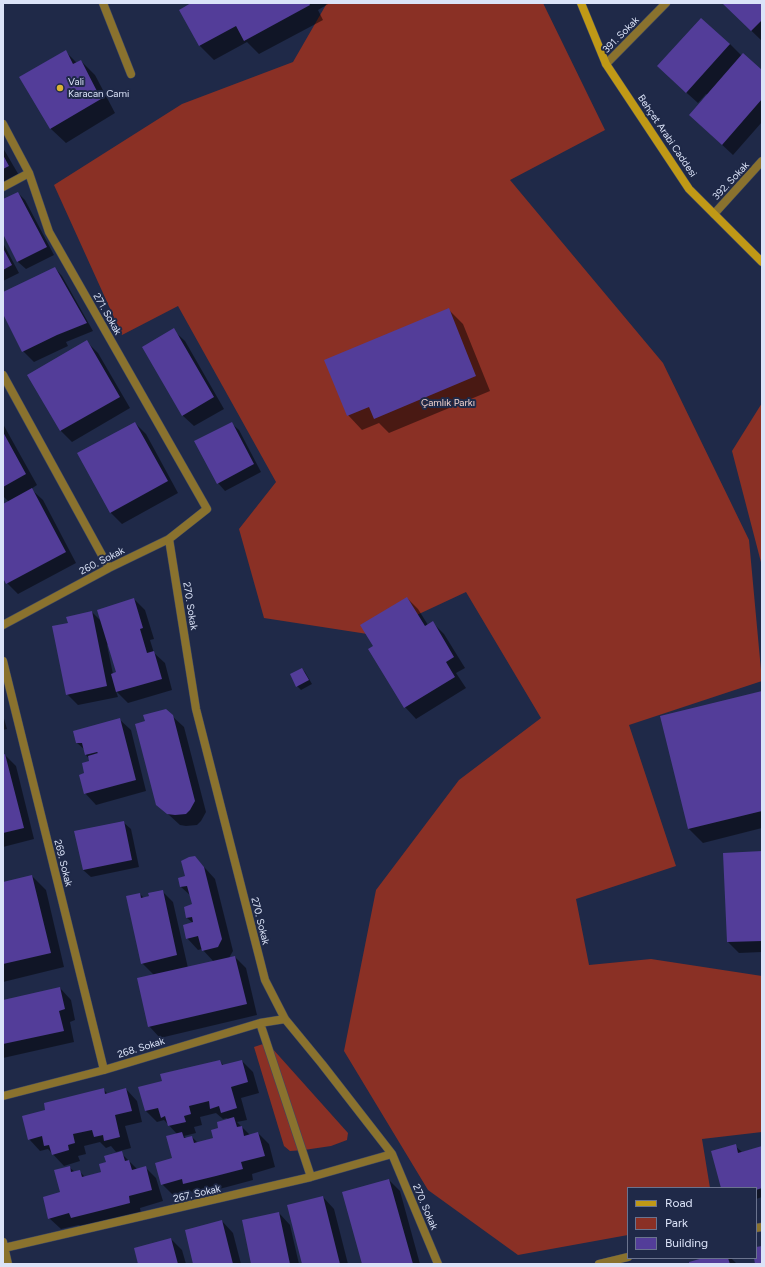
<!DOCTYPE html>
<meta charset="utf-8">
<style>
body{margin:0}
#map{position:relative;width:765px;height:1267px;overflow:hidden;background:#1f2948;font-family:Figtree,sans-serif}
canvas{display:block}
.frame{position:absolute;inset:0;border:4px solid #dbe3f8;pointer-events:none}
.legend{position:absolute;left:627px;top:1187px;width:130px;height:72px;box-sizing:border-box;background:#1f2948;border:1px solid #6a738e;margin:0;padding:5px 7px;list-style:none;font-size:12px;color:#dbe3f8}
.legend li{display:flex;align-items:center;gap:8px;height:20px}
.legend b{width:20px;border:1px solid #6a738e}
</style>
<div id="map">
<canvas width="765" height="1267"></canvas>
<div class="frame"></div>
<ul class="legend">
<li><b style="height:5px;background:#c09916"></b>Road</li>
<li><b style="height:11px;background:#8a3025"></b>Park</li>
<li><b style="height:11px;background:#533d99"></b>Building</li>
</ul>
</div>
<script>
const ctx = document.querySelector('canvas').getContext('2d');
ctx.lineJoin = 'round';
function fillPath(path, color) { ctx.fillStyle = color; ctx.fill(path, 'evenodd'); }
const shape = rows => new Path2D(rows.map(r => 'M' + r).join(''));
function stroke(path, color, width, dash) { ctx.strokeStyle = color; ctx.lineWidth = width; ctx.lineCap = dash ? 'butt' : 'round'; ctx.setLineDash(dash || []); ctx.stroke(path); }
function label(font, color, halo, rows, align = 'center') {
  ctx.font = font + ' Figtree,sans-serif'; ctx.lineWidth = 4; ctx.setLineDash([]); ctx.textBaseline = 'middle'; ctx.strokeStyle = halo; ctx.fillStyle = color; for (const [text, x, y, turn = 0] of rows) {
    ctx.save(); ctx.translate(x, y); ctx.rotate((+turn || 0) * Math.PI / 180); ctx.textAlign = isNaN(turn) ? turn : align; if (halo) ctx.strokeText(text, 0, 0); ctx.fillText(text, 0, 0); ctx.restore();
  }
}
const green = shape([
 [327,3,543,3,605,130,510,180,663,363,749,540,762,681,629,725,676,866,576,899,589,965,651,959,762,976,762,1132,702,1139,710,1188,628,1188,628,1235,518,1255,428,1190,344,1051,376,890,459,780,541,718,466,592,374,635,264,618,239,529,276,482,178,306,122,335,54,185,182,104,293,62],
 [762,403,762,566,732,451],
 [266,1043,271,1047,348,1133,347,1140,331,1146,304,1150,290,1151,284,1146,254,1047]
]);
const shadow = shape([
 [193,3,330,3,318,10,323,20,259,54,247,42,214,60,199,45],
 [725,3,762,3,762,41,735,15],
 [730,44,742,56,762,72,762,122,733,155,690,115,708,95,706,94,698,103,669,77],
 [65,51,77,63,81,61,95,75,115,113,66,143,51,129,20,77],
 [3,148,20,177,3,187],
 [18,193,25,200,54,255,26,269,18,262,3,232,3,200],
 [3,243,19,273,3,281],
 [55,268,62,276,93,331,66,342,68,346,34,362,23,351,3,312,3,293],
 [448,309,463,324,490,391,389,433,379,423,362,430,348,415],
 [173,330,185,341,224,409,194,426,182,415],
 [87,342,98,353,130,408,72,442,61,431,29,375],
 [135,423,146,434,178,493,122,524,110,512],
 [231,423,239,430,261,472,225,491,218,483],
 [3,424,37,485,31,489,43,500,76,563,18,594,7,583,3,576,3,505,9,502,3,496],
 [407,598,418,609,428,625,433,623,444,634,465,668,456,673,466,688,416,719,405,707,374,647],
 [134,599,145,610,154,639,150,640,154,653,165,663,172,690,128,703,116,691,118,697,78,705,67,694,92,612,102,622],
 [109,644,117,673,113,674,107,645],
 [302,669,305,672,312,684,301,690,297,686],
 [762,692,762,828,703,843,689,829],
 [3,715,7,729,3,730],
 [172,716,184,727,206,812,201,821,197,825,186,826,180,825,157,804],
 [119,719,131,730,146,791,96,805,85,793,85,774,91,761,86,755,85,750,77,743],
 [5,755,16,766,34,839,3,847,3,756],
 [123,822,131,829,139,867,91,877,83,870],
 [762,852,762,952,739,953,728,942],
 [195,857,215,879,233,951,229,958,235,957,246,968,257,1015,160,1038,149,1026,154,975,142,963,140,894,144,898,162,891,173,902,188,968,214,962,202,949,198,950,187,938,193,923,187,918,193,905,191,896,181,887],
 [32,876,46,890,64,967,3,982,3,883],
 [60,988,71,1000,75,1020,70,1022,74,1042,3,1058,3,1001],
 [220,1061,224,1066,242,1061,253,1072,259,1093,241,1098,247,1120,237,1122,250,1135,258,1133,269,1144,275,1167,252,1174,253,1180,227,1187,195,1195,191,1191,173,1195,162,1184,173,1158,177,1134,164,1120,157,1122,146,1111,163,1082],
 [216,1113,223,1119,227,1118,229,1120,220,1129,214,1138,198,1143,192,1137,187,1138,184,1136,196,1133,194,1127,202,1125,200,1117],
 [103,1089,108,1094,126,1089,137,1101,142,1122,125,1126,131,1148,116,1152,111,1146,106,1148,100,1142,84,1146,86,1154,78,1156,80,1161,64,1166,48,1149,40,1151,29,1139,47,1110],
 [735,1146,742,1152,762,1147,762,1197,756,1199,756,1188,722,1188],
 [121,1153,137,1169,145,1167,156,1178,163,1201,140,1208,141,1214,83,1229,79,1225,61,1229,49,1218,61,1192,69,1167,75,1172,79,1171,85,1177,102,1172,107,1163],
 [389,1180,400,1191,420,1264,363,1264],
 [323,1197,334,1209,348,1264,303,1264],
 [279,1213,290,1225,299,1264,253,1264],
 [222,1221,233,1233,241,1264,194,1264],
 [171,1239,182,1250,186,1264,139,1264],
 [707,1258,731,1258,737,1264,690,1264]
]);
const building = shape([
 [191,3,309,3,310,5,244,41,236,26,199,46,179,10],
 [724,3,762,3,762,20,751,31,723,4],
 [701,18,730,44,686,93,657,66],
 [66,50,73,64,81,60,101,99,50,129,19,77],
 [743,53,762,70,762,99,722,145,689,115],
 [3,155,9,166,3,169],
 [18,192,47,247,17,262,3,234,3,199],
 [3,248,12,265,3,270],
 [55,267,87,323,57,335,22,352,3,314,3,292],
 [449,308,476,376,374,419,369,407,347,416,324,360],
 [174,328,214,397,182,416,142,347],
 [87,340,120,397,60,431,27,375],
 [135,422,168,481,110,513,77,453],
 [232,422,254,464,217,484,194,441],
 [3,432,26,474,3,487],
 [32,488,66,552,6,584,3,578,3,504],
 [407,597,425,626,433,621,454,657,446,662,455,677,404,708,368,649,373,646,360,625],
 [134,598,143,628,140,629,147,653,154,651,162,679,116,692,111,674,116,672,97,610],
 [92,611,107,686,66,695,52,626,68,623,66,617],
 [302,668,309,680,296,687,290,674],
 [762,691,762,811,688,829,660,716],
 [166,709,173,715,195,801,190,810,186,814,175,815,167,814,156,805,135,724,145,721,143,715],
 [120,718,136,780,84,794,79,775,84,773,82,763,89,761,88,756,98,753,97,752,85,755,82,743,76,743,73,731],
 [5,754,24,828,3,833,3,755],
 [124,821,132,860,83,870,74,831],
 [762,851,762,941,727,942,723,853],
 [195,856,204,867,222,939,218,947,202,951,198,936,186,939,183,925,193,922,192,917,186,918,184,907,192,904,187,886,180,887,178,878,185,876,181,861,189,857],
 [32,875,51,953,3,964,3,882],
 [163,890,177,955,141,964,126,896,140,893,141,898,149,896,148,893],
 [235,956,247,1004,148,1027,137,978],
 [60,987,65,1009,59,1011,64,1031,3,1044,3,1000],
 [220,1060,222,1065,242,1060,248,1082,231,1087,237,1108,221,1113,219,1106,210,1109,209,1101,189,1106,191,1114,184,1116,186,1122,168,1126,165,1116,161,1118,158,1108,145,1111,138,1087,162,1081,160,1074],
 [104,1088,105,1094,126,1088,132,1111,115,1115,120,1137,104,1141,103,1135,94,1137,92,1130,73,1134,75,1143,68,1145,69,1150,52,1155,49,1145,44,1146,42,1136,28,1140,22,1116,45,1110,44,1103],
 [234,1117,237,1127,242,1126,244,1136,258,1132,265,1156,241,1162,243,1169,216,1176,183,1184,182,1179,161,1185,155,1163,172,1158,166,1136,182,1132,184,1138,192,1136,194,1143,213,1138,211,1130,218,1128,217,1122],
 [736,1144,738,1153,762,1146,762,1188,756,1190,756,1188,721,1188,711,1151],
 [122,1151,125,1161,129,1160,132,1170,146,1166,152,1190,129,1196,130,1203,103,1210,71,1218,69,1213,48,1219,43,1197,60,1192,54,1170,70,1166,71,1172,80,1170,82,1177,101,1172,99,1164,106,1162,104,1156],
 [389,1179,413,1264,362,1264,342,1192],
 [323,1196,340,1264,302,1264,287,1205],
 [279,1212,290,1264,251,1264,242,1220],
 [222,1220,233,1264,193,1264,185,1230],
 [171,1238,178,1264,138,1264,134,1248],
 [762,1246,762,1264,755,1264,754,1258,756,1258,756,1247],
 [703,1258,728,1258,730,1264,689,1264,689,1262]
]);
const minor = shape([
 [103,3,131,74],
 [606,64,666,3],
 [3,124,29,173,49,232,207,509,169,539,109,568,3,625],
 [3,187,29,173],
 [714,214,762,161],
 [3,375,109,568],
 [169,539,196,709,265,980,285,1019,322,1064,392,1154,438,1264],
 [3,661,104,1070],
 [260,1023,311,1177],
 [3,1096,104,1070,260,1023,285,1019],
 [756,1228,762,1227],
 [3,1242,8,1264],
 [4,1248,311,1177,392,1154],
 [599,1264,628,1257]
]);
const secondary = shape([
 [581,3,606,64,689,189,762,262]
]);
const markers = [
 [60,88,4,"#dbb233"]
];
const streetNames = [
 ["391. Sokak",621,35,-45],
 ["Behçet Arabi Caddesi",667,136,56],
 ["392. Sokak",731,181,-47],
 ["271. Sokak",107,314,60],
 ["260. Sokak",102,561,-27],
 ["270. Sokak",190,606,81],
 ["269. Sokak",63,863,76],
 ["270. Sokak",260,921,76],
 ["268. Sokak",141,1048,-17],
 ["267. Sokak",197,1194,-13],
 ["270. Sokak",425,1207,67]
];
const poiNames = [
 ["Vali",68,82],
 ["Karacan Cami",68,94]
];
const parkNames = [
 ["Çamlık Parkı",448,403]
];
fillPath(green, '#8a3025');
fillPath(shadow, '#0007');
fillPath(building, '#533d99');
stroke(minor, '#3d4764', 9);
stroke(secondary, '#3d4764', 9);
stroke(minor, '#8a722e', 8);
stroke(secondary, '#c09916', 8);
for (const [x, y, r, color] of markers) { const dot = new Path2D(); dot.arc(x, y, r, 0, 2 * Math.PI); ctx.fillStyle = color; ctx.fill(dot); stroke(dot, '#1f2948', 1.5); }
label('10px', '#dbe3f8', '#1f2948', streetNames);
label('10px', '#dbe3f8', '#1f2948', poiNames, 'left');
label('10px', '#f0d1cc', '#1f2948', parkNames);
</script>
